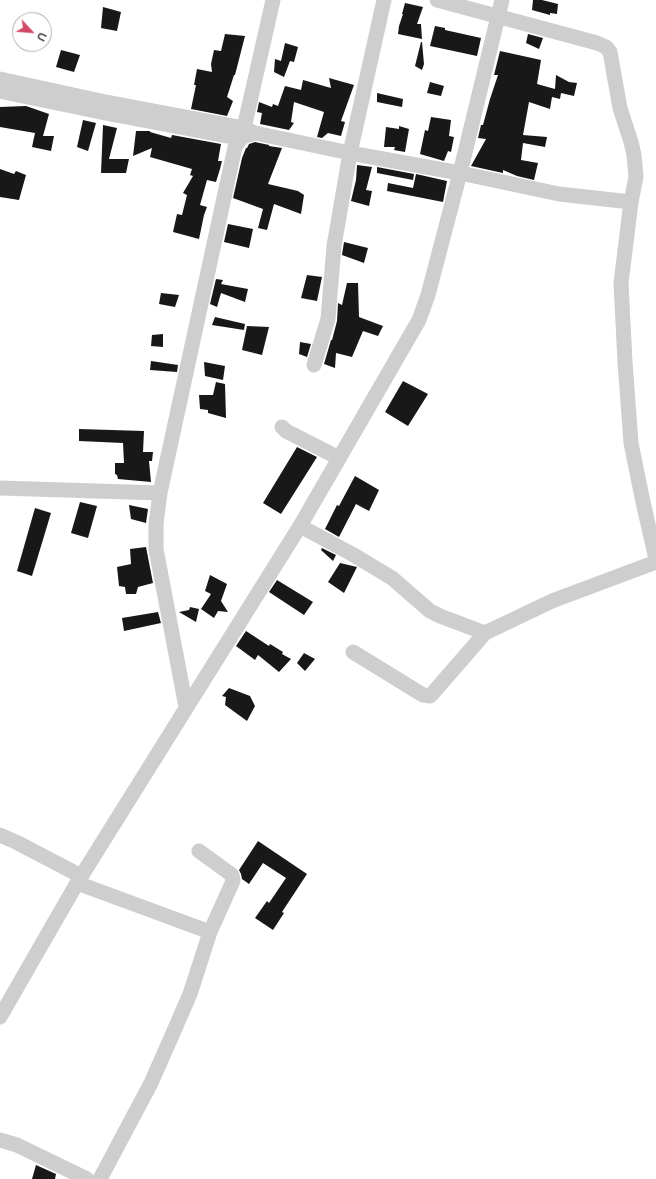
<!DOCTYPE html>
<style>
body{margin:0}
#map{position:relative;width:656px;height:1179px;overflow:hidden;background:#fff;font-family:Mulish,sans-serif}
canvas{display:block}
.north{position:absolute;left:12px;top:12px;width:40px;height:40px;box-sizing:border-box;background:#fff;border:1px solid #adadad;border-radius:50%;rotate:116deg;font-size:11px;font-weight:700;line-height:16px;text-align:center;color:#313131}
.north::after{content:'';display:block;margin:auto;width:14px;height:18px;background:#d14964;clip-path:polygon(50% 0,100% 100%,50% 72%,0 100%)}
</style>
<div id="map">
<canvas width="656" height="1179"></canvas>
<div class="north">U</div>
</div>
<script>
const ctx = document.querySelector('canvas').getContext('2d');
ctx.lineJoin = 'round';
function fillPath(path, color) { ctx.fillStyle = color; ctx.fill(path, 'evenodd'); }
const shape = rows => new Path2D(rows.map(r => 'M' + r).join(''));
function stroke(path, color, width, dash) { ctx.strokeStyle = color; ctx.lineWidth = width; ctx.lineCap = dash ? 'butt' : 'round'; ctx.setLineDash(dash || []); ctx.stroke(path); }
const building = shape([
 [533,0,542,0,558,4,557,14,550,13,550,15,532,10],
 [405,3,423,7,417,24,421,24,422,39,398,34,399,26,403,14,402,14],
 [103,7,121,12,117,31,101,28],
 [435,26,445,28,445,30,481,38,477,56,430,46],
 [225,34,245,36,235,75,234,75,227,97,233,101,227,116,191,109,196,85,194,85,197,69,212,72,211,64,214,50,221,51],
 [528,34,543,38,539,49,526,43],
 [421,42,422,42,424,64,422,70,415,66],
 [285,43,298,47,294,62,290,61,284,77,274,72,275,59,281,61],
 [61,50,80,55,74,72,56,67],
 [500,51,541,60,537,84,555,89,556,75,569,82,577,83,574,96,561,93,560,99,552,97,550,109,529,102,523,135,547,137,545,147,523,143,521,160,538,163,534,180,517,176,503,170,503,173,471,166,486,139,478,138,481,125,483,125,490,99,498,75,494,75],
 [329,78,354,85,341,121,345,122,341,136,328,133,322,138,317,137,324,112,294,102,291,122,294,123,289,130,260,124,262,113,257,112,259,102,272,107,273,104,278,106,285,86,301,90,303,80,331,88],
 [430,82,444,86,441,96,427,93],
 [377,93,403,99,402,107,377,102],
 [26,106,49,114,43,136,54,136,51,151,32,147,35,133,0,127,0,107],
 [431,117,451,120,449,136,454,137,451,152,448,151,444,161,420,154,425,130,428,131],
 [83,120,96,123,88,151,77,147],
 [103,125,117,128,109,159,129,159,126,173,101,173],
 [399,126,409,129,405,152,394,150,395,147,384,147,386,127,399,129],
 [136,131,150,131,150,132,171,138,172,135,221,144,218,161,222,161,220,169,216,182,207,180,200,205,207,207,204,215,199,239,173,232,177,214,182,215,187,195,183,193,193,176,190,175,192,169,150,157,152,148,133,156],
 [255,142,269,145,269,146,282,148,268,184,298,191,304,195,301,214,274,204,267,230,258,228,263,209,233,198,242,158,246,148,247,148,249,144],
 [357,165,372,167,366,190,372,191,369,206,351,201,356,180],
 [377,167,414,174,413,180,377,173],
 [0,169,14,174,16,171,26,175,19,200,0,197],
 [416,174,447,181,443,202,387,191,388,183,413,188],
 [228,224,253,229,249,248,224,242],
 [344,242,368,248,364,263,342,255],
 [307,275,322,277,317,301,301,298],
 [216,279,223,280,221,284,248,289,245,302,221,293,217,307,210,304],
 [347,283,358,283,359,317,383,326,378,336,363,331,352,357,336,353,335,368,324,364,331,340,332,340,337,321,338,303,342,305],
 [161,293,179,295,175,307,159,304],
 [215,317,245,324,244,330,212,325],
 [247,326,269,327,262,355,242,350],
 [163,334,163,347,151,346,152,335],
 [300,342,311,344,307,357,299,354],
 [151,361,178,365,177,372,150,370],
 [204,362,225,366,223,380,205,376],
 [403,381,428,394,408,426,385,412],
 [216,382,225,384,226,418,208,413,208,410,200,409,199,395,213,395],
 [79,429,144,431,143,452,153,452,152,461,149,461,151,482,118,479,117,475,115,474,115,463,124,463,123,443,79,441],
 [297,447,317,457,281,514,263,503],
 [355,476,379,490,369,511,356,504,339,537,325,529,337,505,339,506],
 [80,502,97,506,88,538,71,533],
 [129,505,148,509,146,523,131,519],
 [35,508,51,513,32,576,17,571],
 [146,547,153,583,138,587,136,594,126,594,125,587,119,586,117,567,131,564,130,549],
 [322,548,336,555,333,561,321,550],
 [340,563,357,567,344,593,328,582],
 [210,575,227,584,221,601,228,612,218,611,214,618,201,609,211,594,205,591],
 [277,580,313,602,304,615,269,592],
 [190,607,199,609,196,622,179,612,189,610],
 [158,612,161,623,124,631,122,618],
 [246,631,269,646,270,644,283,652,282,654,291,659,279,672,258,655,255,660,236,646],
 [304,653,315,659,305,671,297,663],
 [229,688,250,696,255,706,247,721,225,705,226,697,222,696],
 [258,841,307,874,282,912,284,913,273,930,255,918,267,901,269,903,286,878,263,863,249,884,242,879,241,874,239,870],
 [36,1165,56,1174,55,1179,32,1179]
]);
const minor = shape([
 [437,0,597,43,606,47,610,52,620,108,631,142,634,155,636,177,631,202,621,283,625,362,631,443,643,502,656,559],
 [0,79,101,101,244,128,255,133,242,137,232,137,100,112,0,91],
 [255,133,350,153,460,173,559,194,631,202],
 [314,365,328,319,334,246,350,153,384,0],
 [282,427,286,431,339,458],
 [0,488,160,493],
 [300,526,352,554,392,578,430,611,440,616,485,633,552,601,656,562],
 [353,652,423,695,430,696,432,694,485,633],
 [186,707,156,549,156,524,160,493,235,147,242,137,244,128,273,0],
 [0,835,16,842,81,876],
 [77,883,210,932],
 [0,1017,77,883,300,526,419,320,428,295,460,173,502,0],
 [0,1140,17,1145,87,1179],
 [100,1179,151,1083,170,1040,190,994,210,932,233,881,232,875,199,851]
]);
fillPath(building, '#181818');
stroke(minor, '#cecece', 15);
</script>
